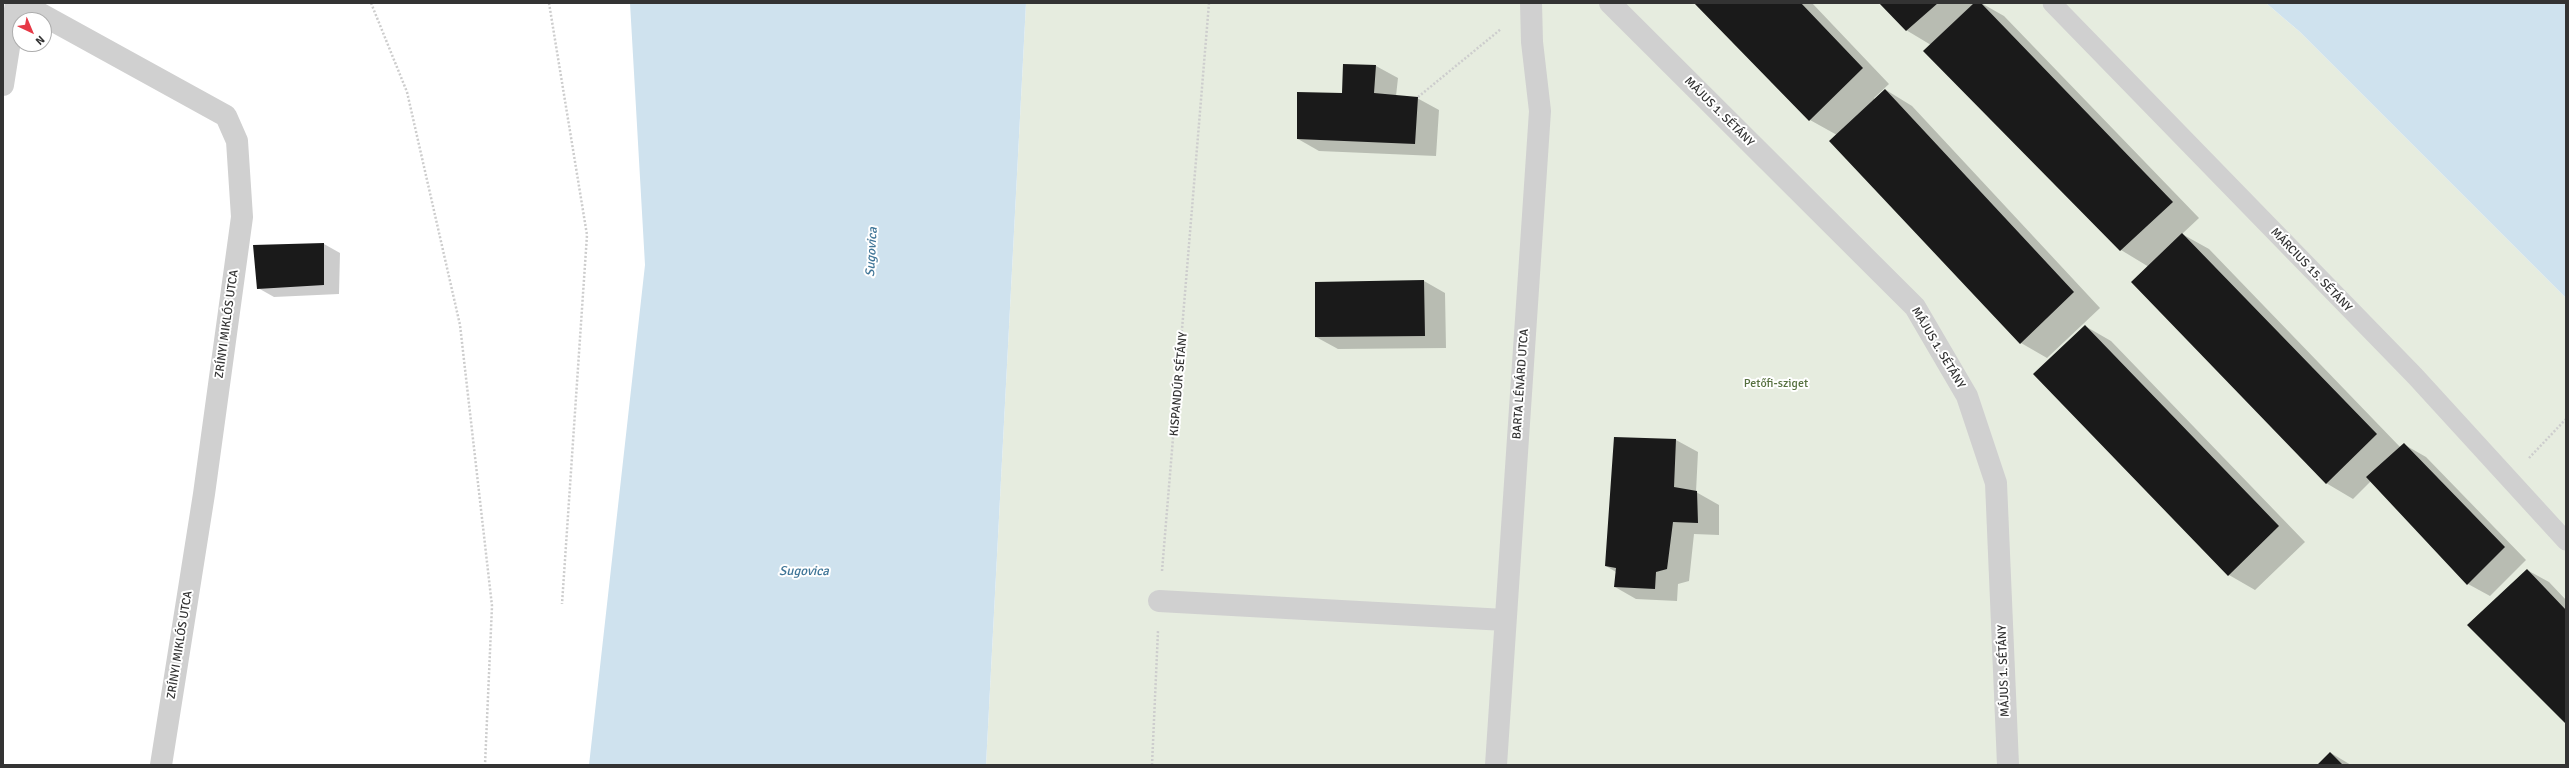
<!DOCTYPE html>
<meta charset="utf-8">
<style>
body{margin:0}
#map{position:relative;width:2569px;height:768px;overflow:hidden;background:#fff;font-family:Signika,sans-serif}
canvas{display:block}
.frame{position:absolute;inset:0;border:4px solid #333;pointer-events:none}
.north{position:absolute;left:12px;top:12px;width:40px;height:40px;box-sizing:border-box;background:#fff;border:1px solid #adadad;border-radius:50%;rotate:136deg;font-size:11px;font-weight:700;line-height:16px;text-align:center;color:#333}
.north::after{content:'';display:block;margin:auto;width:14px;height:18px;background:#e63946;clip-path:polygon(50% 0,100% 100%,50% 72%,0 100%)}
</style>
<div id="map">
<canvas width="2569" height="768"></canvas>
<div class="frame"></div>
<div class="north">N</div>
</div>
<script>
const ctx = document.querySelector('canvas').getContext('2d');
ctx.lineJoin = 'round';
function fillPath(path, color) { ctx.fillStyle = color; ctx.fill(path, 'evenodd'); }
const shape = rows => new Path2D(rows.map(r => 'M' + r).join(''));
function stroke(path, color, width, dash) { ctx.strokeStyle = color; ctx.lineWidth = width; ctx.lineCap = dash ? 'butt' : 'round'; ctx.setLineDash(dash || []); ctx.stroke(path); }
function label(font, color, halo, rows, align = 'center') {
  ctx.font = font + ' Signika,sans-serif'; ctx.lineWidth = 4; ctx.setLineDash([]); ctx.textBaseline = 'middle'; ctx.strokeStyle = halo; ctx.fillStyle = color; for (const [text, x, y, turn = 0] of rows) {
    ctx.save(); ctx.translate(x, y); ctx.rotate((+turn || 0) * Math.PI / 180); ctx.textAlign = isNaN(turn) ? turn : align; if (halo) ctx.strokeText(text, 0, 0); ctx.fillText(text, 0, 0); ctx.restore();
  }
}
const green = shape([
 [1026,3,2266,3,2300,32,2566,298,2566,765,986,765]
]);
const water = shape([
 [630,3,1026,3,986,765,589,765,645,265],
 [2266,3,2566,3,2566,298,2300,32]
]);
const shadow = shape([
 [1695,3,1812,3,1889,84,1874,98,1875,100,1886,90,1912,106,2100,308,2047,358,2021,343,1837,135,1810,120],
 [1881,3,1981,3,2004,16,2199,218,2182,234,2209,249,2401,448,2405,445,2426,457,2526,560,2490,596,2468,584,2371,481,2353,499,2326,483,2149,267,2121,250,1925,51,1931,45,1906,30],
 [1344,65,1376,66,1398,78,1396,96,1417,98,1439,110,1436,156,1319,151,1298,139,1343,94],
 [324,244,340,253,339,294,274,297,258,288,254,246],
 [1424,281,1445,293,1446,348,1338,349,1316,337],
 [2085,326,2111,341,2305,542,2255,590,2229,575],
 [1615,438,1676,440,1698,452,1696,492,1719,505,1719,535,1694,534,1689,581,1678,584,1677,601,1636,599,1615,587,1616,572,1606,566],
 [2527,570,2549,582,2566,600,2566,723],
 [2331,753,2351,765,2319,765]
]);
const building = shape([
 [1694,3,1801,3,1863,68,1809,121],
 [1879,3,1938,3,1906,31],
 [1974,3,1981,3,2173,202,2120,251,1923,51],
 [1343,64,1376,65,1374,93,1418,97,1415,144,1297,139,1297,92,1342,93],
 [1885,89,2074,292,2020,344,1829,141],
 [2182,233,2377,434,2326,484,2131,282],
 [324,243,324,285,257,289,253,245],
 [1424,280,1425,336,1315,337,1315,282],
 [2085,325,2279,526,2228,576,2033,374],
 [1614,437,1676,439,1674,487,1697,491,1698,523,1673,522,1667,569,1656,572,1655,589,1614,587,1616,568,1605,566],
 [2404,443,2505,547,2467,585,2366,477],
 [2527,569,2566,610,2566,724,2467,625],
 [2330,752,2343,765,2317,765]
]);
const path = shape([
 [371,3,407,92,460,325,492,606,485,765],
 [549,3,587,235,562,604],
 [1418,97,1501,29],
 [2529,458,2566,419],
 [1162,571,1209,3],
 [1152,765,1158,631]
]);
const lane = shape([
 [2052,3,2415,376,2566,541]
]);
const street = shape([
 [21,3,226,116,237,141,242,217,204,494,161,765],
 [1610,3,1915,307,1967,396,1996,483,2008,765],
 [3,85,16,3],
 [1159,601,1505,620],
 [1496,765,1540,111,1532,42,1531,3]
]);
const streetNames = [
 ["MÁJUS 1. SÉTÁNY",1719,112,45],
 ["MÁRCIUS 15. SÉTÁNY",2311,270,46],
 ["ZRÍNYI MIKLÓS UTCA",227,324,-82],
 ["MÁJUS 1. SÉTÁNY",1938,348,59],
 ["KISPANDÚR SÉTÁNY",1179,384,-85],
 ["BARTA LÉNÁRD UTCA",1521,384,-86],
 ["ZRÍNYI MIKLÓS UTCA",180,645,-81],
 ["MÁJUS 1. SÉTÁNY",2004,671,-92]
];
const parkNames = [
 ["Petőfi-sziget",1776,384]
];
const waterNames = [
 ["Sugovica",872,252,-87],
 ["Sugovica",804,572]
];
fillPath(green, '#e6ecdf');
fillPath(water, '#cfe2ee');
fillPath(shadow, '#0003');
fillPath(building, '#1a1a1a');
stroke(path, '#cdcdcd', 2.5, [2, 2]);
stroke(lane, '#d0d0d0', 19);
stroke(street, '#d0d0d0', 22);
label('12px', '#333', '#fff', streetNames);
label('12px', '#56703f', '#fff', parkNames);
label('italic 13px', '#3f7597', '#fff', waterNames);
</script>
